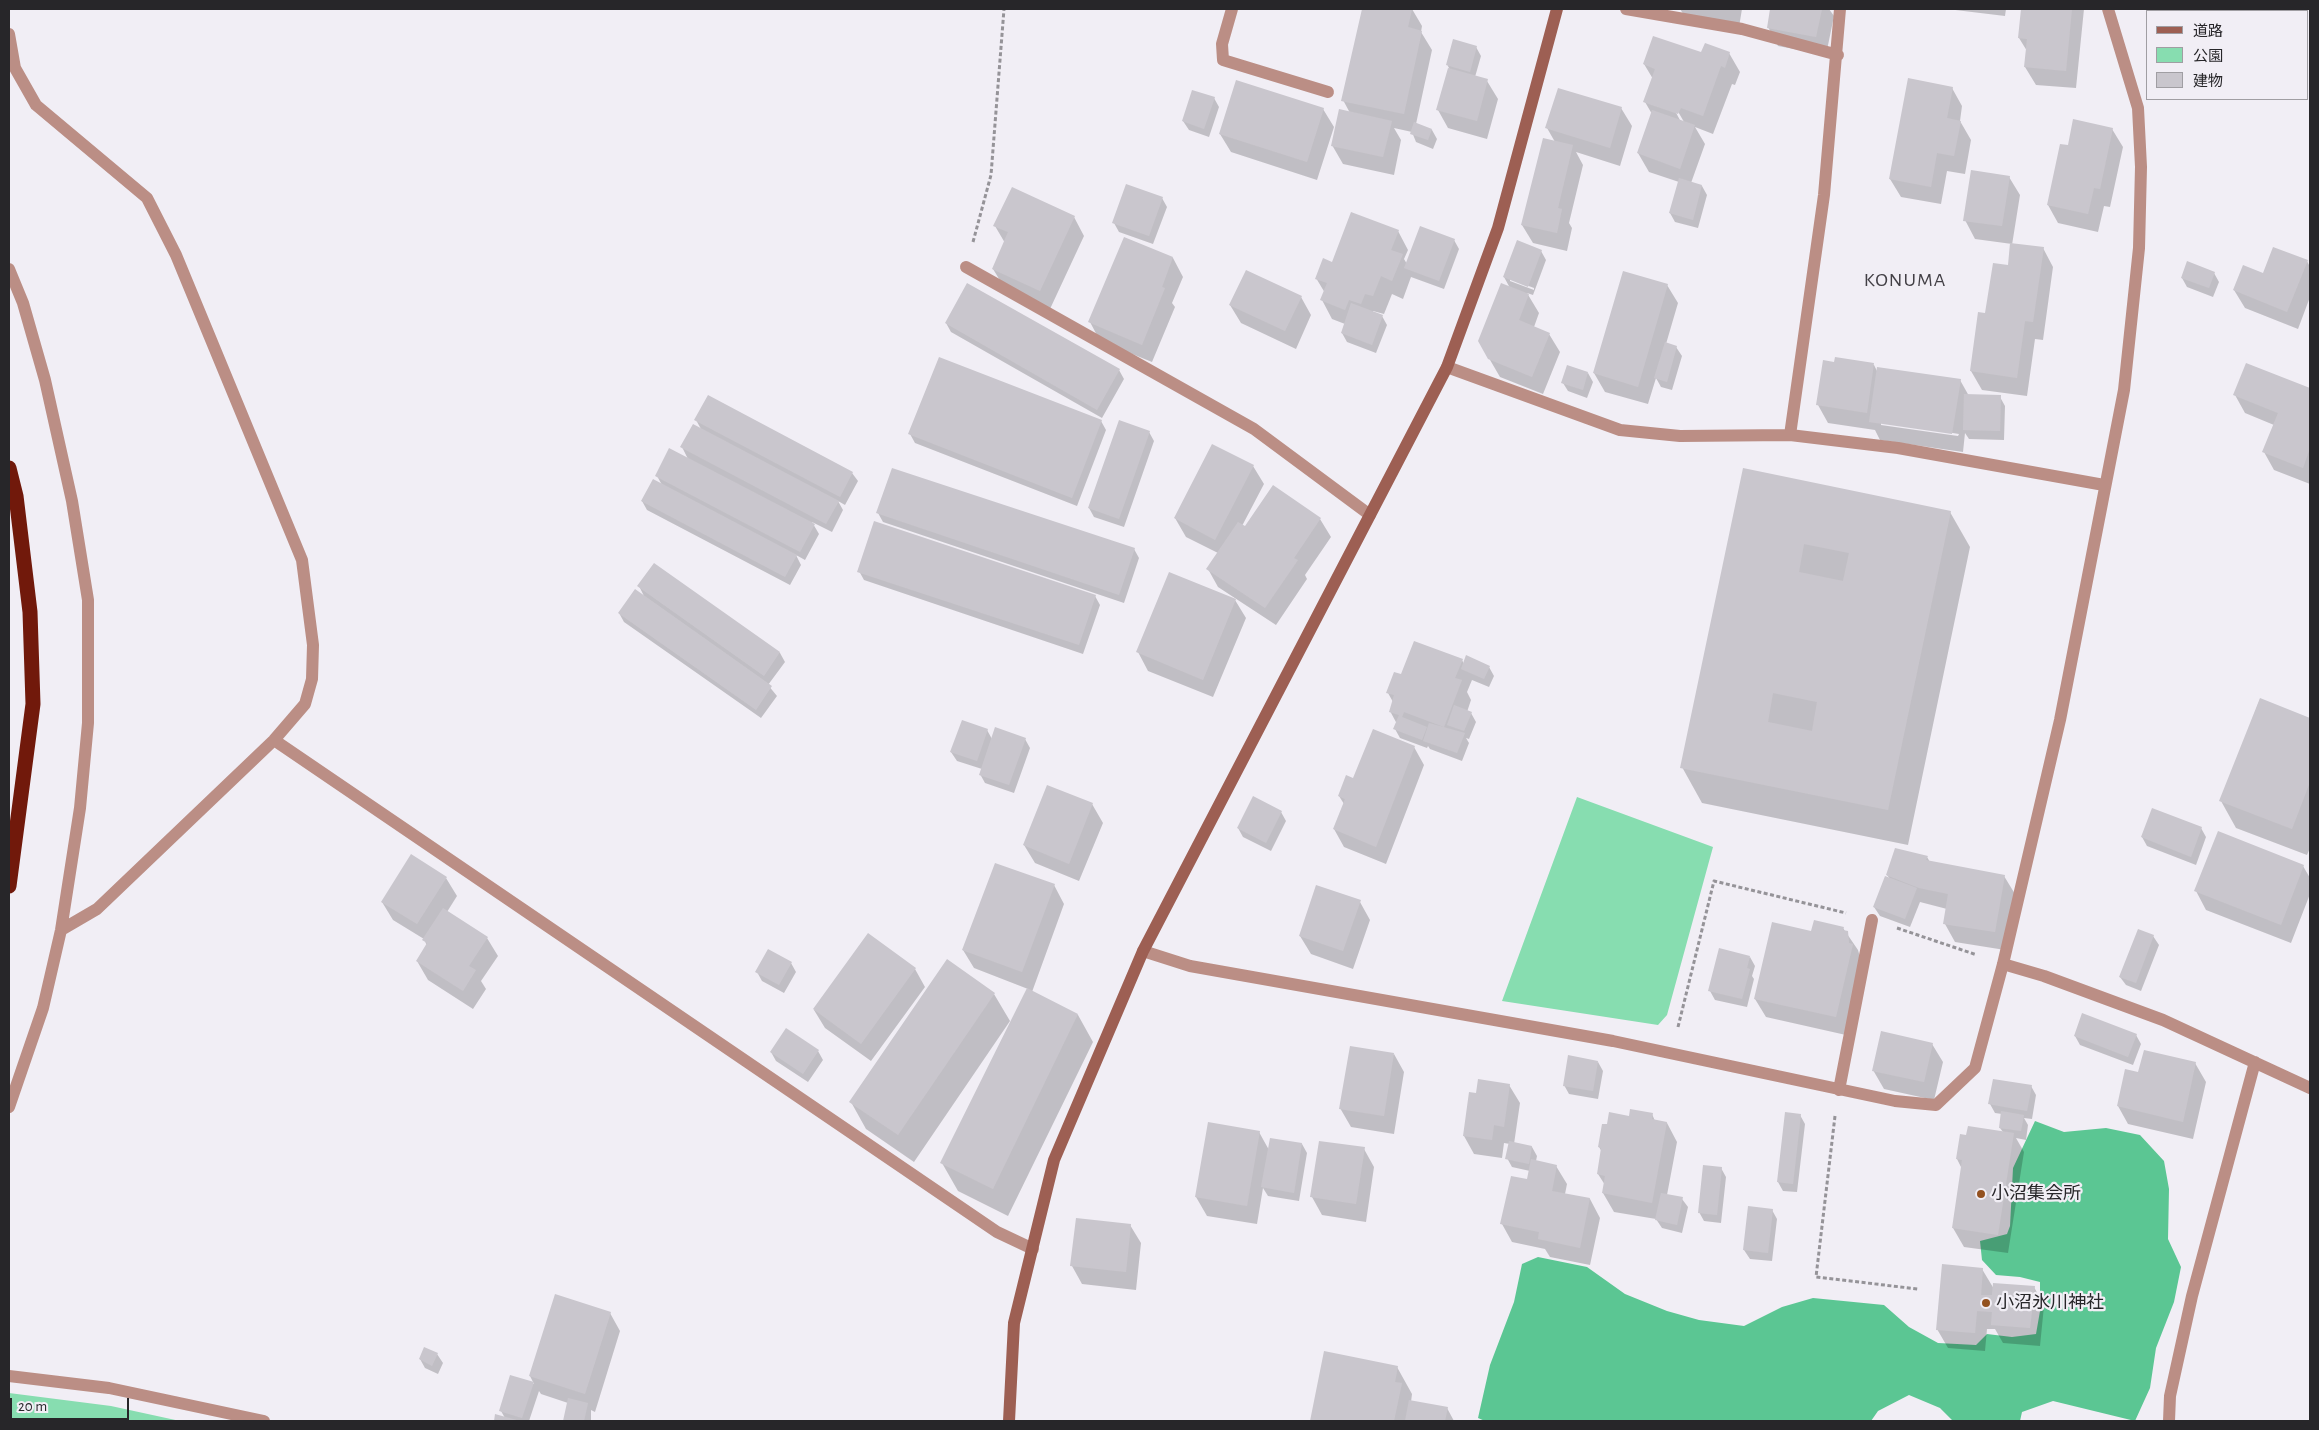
<!DOCTYPE html>
<meta charset="utf-8">
<style>
body{margin:0}
#map{position:relative;width:2319px;height:1430px;overflow:hidden;background:#f1eef5;font-family:"Alegreya Sans","Noto Sans JP",sans-serif}
canvas{display:block}
.frame{position:absolute;inset:0;border:10px solid #272629;pointer-events:none}
.legend{position:absolute;left:2146px;top:10px;width:162px;height:90px;box-sizing:border-box;background:#f1eef5;border:1px solid #a09ea3;margin:0;padding:6px 9px;list-style:none;font-size:15px;color:#272629}
.legend li{display:flex;align-items:center;gap:10px;height:25px}
.legend b{width:25px;border:1px solid #a09ea3}
.scale{position:absolute;left:10px;top:1398px;width:119px;height:22px;box-sizing:border-box;border:2px solid #272629;border-top:0;padding-left:6px;font-size:15px;line-height:18px;white-space:nowrap;color:#272629;-webkit-text-stroke:4px #f1eef5;paint-order:stroke}
</style>
<div id="map">
<canvas width="2319" height="1430"></canvas>
<div class="frame"></div>
<ul class="legend">
<li><b style="height:6px;background:#9d5f53"></b>道路</li>
<li><b style="height:14px;background:#87ddb0"></b>公園</li>
<li><b style="height:14px;background:#c9c6cd"></b>建物</li>
</ul>
<div class="scale">20 m</div>
</div>
<script>
const ctx = document.querySelector('canvas').getContext('2d');
ctx.lineJoin = 'round';
function fillPath(path, color) { ctx.fillStyle = color; ctx.fill(path, 'evenodd'); }
const shape = rows => new Path2D(rows.map(r => 'M' + r).join(''));
function stroke(path, color, width, dash) { ctx.strokeStyle = color; ctx.lineWidth = width; ctx.lineCap = dash ? 'butt' : 'round'; ctx.setLineDash(dash || []); ctx.stroke(path); }
function label(font, color, halo, rows, align = 'center') {
  ctx.font = font + ' "Alegreya Sans","Noto Sans JP",sans-serif'; ctx.lineWidth = 4.5; ctx.setLineDash([]); ctx.textBaseline = 'middle'; ctx.strokeStyle = halo; ctx.fillStyle = color; for (const [text, x, y, turn = 0] of rows) {
    ctx.save(); ctx.translate(x, y); ctx.rotate((+turn || 0) * Math.PI / 180); ctx.textAlign = isNaN(turn) ? turn : align; if (halo) ctx.strokeText(text, 0, 0); ctx.fillText(text, 0, 0); ctx.restore();
  }
}
const green = shape([
 [1577,797,1713,847,1667,1015,1658,1025,1502,1001],
 [9,1393,111,1406,180,1421,9,1421]
]);
const forest = shape([
 [2035,1121,2064,1132,2106,1128,2140,1135,2164,1161,2169,1189,2168,1239,2181,1267,2174,1302,2156,1348,2150,1388,2135,1421,2053,1401,2022,1412,2020,1421,1953,1421,1940,1408,1909,1395,1878,1411,1871,1421,1485,1421,1478,1418,1490,1365,1514,1302,1522,1264,1538,1257,1587,1267,1625,1294,1667,1311,1699,1320,1744,1326,1782,1307,1813,1298,1884,1305,1909,1327,1938,1343,1976,1345,1987,1334,2012,1337,2036,1334,2040,1311,2040,1282,2020,1277,1996,1275,1982,1260,1980,1241,2007,1234,2010,1226,2013,1168]
]);
const shadow = shape([
 [1363,9,1412,9,1422,26,1421,32,1432,50,1416,124,1432,130,1437,139,1433,149,1416,142,1412,132,1394,128,1401,140,1394,175,1343,164,1332,145,1350,113,1343,100],
 [1680,9,1742,9,1739,27,1684,15],
 [1771,9,1829,9,1834,16,1826,55,1778,46,1768,27],
 [1947,9,2006,9,2005,16],
 [2022,9,2084,9,2076,88,2036,85,2025,67,2027,51,2019,38],
 [1476,47,1481,56,1475,77,1487,81,1498,99,1487,139,1448,128,1438,110,1450,70,1447,64],
 [1729,53,1740,72,1735,85,1732,84,1713,134,1695,127,1705,144,1691,183,1702,186,1707,195,1698,228,1675,222,1670,213,1679,182,1649,172,1638,153,1652,114,1645,102,1653,79,1644,64,1702,54],
 [1676,108,1684,122,1681,122,1674,109],
 [1952,88,1962,106,1960,121,1971,140,1965,174,1947,171,1941,204,1901,197,1890,179],
 [1214,98,1219,107,1209,137,1189,130,1183,121],
 [1621,108,1632,126,1620,166,1576,152,1583,165,1569,223,1572,228,1567,251,1533,243,1522,225,1555,142,1547,128],
 [1323,109,1334,127,1317,180,1231,152,1220,134],
 [2112,129,2123,147,2110,207,2104,206,2098,232,2058,223,2048,205,2069,147],
 [2009,177,2020,195,2012,245,2043,248,2053,267,2043,340,2035,339,2027,396,1982,390,1971,371,1986,314,2009,266,2012,244,1975,239,1965,220],
 [1162,198,1167,207,1153,244,1119,232,1114,223],
 [1074,217,1084,236,1050,309,1004,287,993,269,1005,243,995,226],
 [1398,231,1408,250,1404,259,1407,264,1454,240,1459,249,1444,289,1411,277,1403,299,1392,294,1384,314,1373,311,1373,313,1382,316,1387,325,1376,353,1347,342,1342,333,1345,324,1332,319,1322,300,1325,293,1316,278,1333,264],
 [1125,238,1173,258,1183,277,1172,303,1175,307,1152,362,1100,341,1090,322],
 [1541,251,1546,260,1533,295,1527,293,1539,313,1534,327,1549,334,1560,352,1543,394,1500,377,1479,341,1510,288,1504,277],
 [1510,279,1534,288,1534,290,1510,281],
 [2307,261,2310,267,2310,297,2298,329,2245,308,2234,290,2264,275],
 [2214,273,2219,282,2213,297,2187,287,2182,278],
 [1667,285,1678,303,1666,344,1676,347,1682,356,1672,390,1661,387,1656,378,1648,404,1605,392,1594,373],
 [1301,297,1311,315,1296,349,1241,323,1230,305],
 [946,323,1119,370,1124,379,1102,418,951,332],
 [1835,363,1874,365,1877,371,1960,380,1969,396,2000,397,2005,406,2004,440,1969,439,1965,433,1963,452,1880,440,1875,430,1828,423,1818,405],
 [1881,422,1959,434,1958,436,1881,425],
 [2247,364,2310,389,2310,484,2274,470,2264,452,2274,425,2245,413,2235,395],
 [1588,373,1593,382,1587,398,1568,391,1563,383],
 [696,420,852,473,858,481,845,505,838,501,843,510,832,532,812,522,819,534,805,560,796,555,801,565,790,585,647,510,642,501,662,485,657,476,688,459,682,447,701,429],
 [1101,421,1106,430,1077,506,915,443,910,434],
 [1149,432,1154,441,1124,527,1094,517,1089,508],
 [1253,466,1264,484,1242,526,1246,528,1320,519,1331,537,1305,575,1307,579,1276,625,1218,587,1208,569,1218,553,1186,537,1175,518],
 [1744,469,1950,512,1970,547,1908,845,1702,803,1682,767],
 [878,513,1134,549,1139,558,1124,603,883,522],
 [654,564,780,653,785,662,768,685,777,696,761,718,624,622,619,613,645,598,639,586],
 [859,571,1095,596,1100,605,1083,654,864,580],
 [1235,600,1246,618,1213,697,1148,671,1138,652],
 [1462,660,1464,664,1489,667,1494,676,1489,687,1472,680,1467,692,1471,700,1467,712,1471,713,1476,722,1469,739,1466,738,1469,743,1462,761,1430,749,1428,746,1427,748,1400,738,1395,729,1397,724,1390,711,1393,702,1388,693,1401,676],
 [2260,699,2310,719,2310,848,2307,855,2236,828,2221,801],
 [987,730,992,739,1025,739,1030,748,1014,793,985,783,980,774,982,769,957,761,951,752],
 [1414,747,1424,765,1386,864,1344,847,1334,829,1344,804,1339,796,1354,779],
 [1092,804,1103,823,1079,881,1035,863,1024,845],
 [1281,812,1286,821,1271,851,1243,837,1238,828],
 [2201,828,2206,837,2196,865,2147,846,2142,837],
 [1927,857,1930,862,2004,876,2015,894,2005,950,1955,942,1945,924,1947,909,1920,902,1910,927,1880,916,1874,907,1890,879,1887,875],
 [2303,866,2310,878,2310,894,2291,943,2206,910,2196,891],
 [446,878,457,896,447,912,487,938,498,956,481,981,486,989,473,1009,428,980,417,961,427,946,424,939,393,920,382,902],
 [1054,885,1064,904,1032,992,1078,1015,1093,1042,1008,1216,958,1191,942,1163,1028,989,974,968,963,950],
 [1360,902,1370,920,1353,969,1311,954,1300,936],
 [1843,928,1858,950,1862,964,1846,1035,1766,1017,1755,999,1812,933],
 [2153,936,2159,945,2141,991,2126,985,2120,977],
 [1750,957,1755,966,1752,976,1754,979,1747,1007,1715,1000,1710,991],
 [791,963,796,972,784,993,762,981,757,972],
 [915,969,925,987,871,1061,825,1028,814,1010],
 [994,994,1010,1021,914,1162,866,1129,851,1102],
 [2136,1035,2141,1044,2133,1065,2080,1045,2075,1036],
 [1932,1044,1943,1062,1934,1100,1884,1089,1873,1070],
 [818,1051,823,1060,808,1082,776,1061,771,1052],
 [1394,1054,1404,1072,1394,1134,1351,1127,1340,1108],
 [1598,1062,1603,1071,1598,1099,1569,1094,1564,1085],
 [2195,1063,2206,1082,2193,1139,2128,1124,2118,1106,2139,1073],
 [1509,1085,1520,1103,1514,1144,1532,1147,1537,1156,1536,1161,1556,1166,1567,1184,1565,1194,1590,1199,1600,1218,1590,1265,1550,1257,1545,1249,1512,1242,1502,1224,1528,1181,1530,1171,1512,1167,1507,1158,1510,1144,1504,1143,1502,1158,1474,1154,1464,1136,1477,1095],
 [2031,1086,2036,1095,2032,1119,2024,1118,2028,1125,2026,1140,2016,1138,2024,1152,2008,1253,1964,1247,1953,1228,1962,1169,1957,1159,1967,1136,2003,1132,2000,1128,2002,1114,1995,1113,1990,1104],
 [1652,1114,1655,1121,1667,1123,1677,1142,1667,1195,1682,1199,1688,1207,1682,1233,1662,1228,1656,1219,1614,1212,1603,1193,1605,1185,1598,1174,1602,1152,1599,1147,1608,1126,1630,1117],
 [1800,1115,1805,1124,1797,1192,1783,1191,1778,1182],
 [1209,1124,1259,1132,1269,1150,1302,1144,1307,1153,1299,1201,1268,1196,1263,1188,1257,1224,1207,1216,1196,1197],
 [1364,1149,1374,1167,1366,1222,1322,1215,1312,1197],
 [1721,1168,1726,1177,1721,1223,1704,1221,1699,1212],
 [1772,1210,1777,1219,1772,1261,1750,1259,1744,1250],
 [1130,1225,1141,1243,1136,1290,1082,1284,1072,1266],
 [1982,1269,1994,1289,2034,1287,2044,1306,2040,1346,2003,1343,1995,1329,1987,1329,1985,1351,1948,1348,1937,1329],
 [610,1313,620,1331,595,1412,591,1410,591,1421,564,1421,568,1403,541,1394,539,1391,529,1421,495,1421,496,1416,505,1418,501,1411,511,1377,534,1384,530,1376],
 [1325,1353,1397,1367,1412,1394,1411,1402,1447,1408,1454,1421,1312,1421],
 [437,1354,443,1363,438,1374,425,1368,420,1359]
]);
const building = shape([
 [1362,9,1412,9,1408,27,1422,31,1404,114,1341,101],
 [1770,9,1822,9,1816,37,1767,28],
 [2021,9,2072,9,2066,71,2024,67,2027,39,2018,38],
 [1653,36,1701,52,1705,43,1730,52,1725,68,1721,66,1703,116,1681,108,1678,114,1643,102,1655,69,1643,64],
 [1453,39,1477,46,1470,72,1446,65],
 [1448,68,1488,79,1477,121,1436,110],
 [1908,78,1953,87,1947,118,1961,121,1954,156,1937,153,1931,187,1889,179],
 [1236,80,1324,108,1307,162,1219,134],
 [1558,88,1622,107,1610,148,1545,128],
 [1192,90,1215,97,1204,129,1182,121],
 [1339,109,1392,121,1383,157,1331,146],
 [1652,110,1695,125,1680,169,1637,153],
 [2073,119,2113,128,2100,189,2094,188,2088,214,2047,205,2060,144,2068,145],
 [1414,122,1432,129,1428,140,1410,134],
 [1543,138,1573,145,1558,208,1562,209,1557,233,1521,225],
 [1971,170,2010,176,2002,226,1963,221],
 [1679,178,1702,185,1693,220,1669,213],
 [1126,184,1163,197,1149,236,1112,223],
 [1012,187,1075,216,1040,291,992,269,1008,232,993,226],
 [1351,212,1399,230,1391,250,1403,254,1392,281,1381,276,1373,296,1365,294,1361,304,1349,300,1345,310,1320,300,1327,283,1315,279,1323,258,1332,262],
 [1420,226,1455,239,1439,281,1404,268],
 [1124,237,1173,257,1162,287,1165,288,1142,345,1088,322],
 [1517,240,1542,250,1528,287,1503,277],
 [2010,243,2044,247,2033,322,2025,321,2017,378,1970,371,1978,312,1985,313,1993,263,2008,265],
 [2273,247,2308,260,2287,312,2233,290,2243,265,2263,273],
 [2187,261,2215,272,2209,288,2181,278],
 [1246,270,1302,296,1285,331,1229,305],
 [1623,271,1668,284,1638,387,1593,373],
 [967,283,1120,369,1097,410,945,323],
 [1501,283,1529,294,1519,320,1550,333,1532,377,1488,359,1478,341],
 [1351,303,1383,315,1372,345,1341,333],
 [1665,342,1677,346,1667,382,1654,378],
 [939,357,1102,420,1072,498,908,434],
 [1835,357,1874,363,1867,413,1816,405,1823,360,1834,362],
 [2246,363,2310,388,2310,448,2303,468,2262,452,2278,413,2233,395],
 [1567,365,1588,372,1583,390,1561,383],
 [1877,367,1961,379,1952,434,1869,422],
 [1964,394,2001,395,2000,431,1963,430],
 [708,395,853,472,840,497,694,420],
 [1119,420,1150,431,1119,519,1088,508],
 [693,424,839,501,826,524,680,447],
 [1212,444,1254,465,1215,540,1174,518],
 [669,448,815,524,800,552,655,476],
 [892,468,1135,548,1119,595,876,513],
 [1743,468,1951,511,1888,810,1680,768],
 [1804,544,1849,553,1843,581,1799,572],
 [1773,693,1817,702,1812,731,1768,722],
 [653,479,797,555,785,577,641,501],
 [1273,485,1321,518,1294,558,1298,560,1265,608,1206,569,1238,522,1245,526],
 [874,521,1096,595,1079,645,857,572],
 [654,563,780,652,764,676,637,586],
 [1169,572,1236,599,1203,680,1136,652],
 [635,589,772,686,756,710,618,613],
 [1414,641,1463,659,1455,678,1462,680,1444,727,1404,712,1402,717,1427,727,1422,740,1393,729,1399,715,1389,712,1394,695,1386,693,1394,672,1401,674],
 [1466,655,1490,666,1484,679,1461,669],
 [2260,698,2310,718,2310,782,2292,829,2219,801],
 [1454,705,1472,712,1464,731,1447,725],
 [962,720,988,729,977,761,950,752],
 [1429,723,1465,733,1457,753,1423,741],
 [995,727,1026,738,1009,785,979,775],
 [1373,729,1415,746,1376,847,1333,829,1345,799,1338,796,1346,775,1353,778],
 [1047,785,1093,803,1069,864,1023,845],
 [1253,796,1282,811,1266,843,1237,828],
 [2152,808,2202,827,2191,857,2141,837],
 [2218,831,2304,865,2281,925,2194,891],
 [1895,848,1928,856,1926,860,2005,875,1995,932,1943,924,1948,894,1919,888,1886,875],
 [411,854,447,877,417,924,381,902],
 [995,863,1055,884,1022,972,962,950],
 [1885,876,1917,888,1905,919,1873,907],
 [1316,885,1361,900,1343,951,1299,936],
 [443,908,488,937,469,966,476,970,463,991,416,961,427,943,422,940],
 [1814,920,1844,927,1843,930,1848,931,1849,943,1853,944,1836,1017,1754,999,1772,922,1811,931],
 [2138,929,2154,935,2136,983,2119,977],
 [868,933,916,968,861,1044,813,1009],
 [1719,948,1750,956,1747,968,1750,969,1742,999,1708,991],
 [768,949,792,962,779,985,755,972],
 [947,959,995,993,898,1135,849,1102],
 [1027,988,1078,1014,993,1189,940,1163],
 [2082,1013,2137,1034,2128,1057,2074,1036],
 [786,1028,819,1050,803,1074,770,1052],
 [1881,1031,1933,1043,1924,1082,1872,1071],
 [1350,1046,1394,1053,1384,1116,1339,1109],
 [2144,1050,2196,1062,2183,1122,2117,1106,2125,1069,2138,1072],
 [1568,1055,1598,1061,1593,1091,1563,1086],
 [1478,1079,1510,1084,1504,1127,1494,1125,1492,1140,1463,1136,1469,1092,1476,1093],
 [1993,1079,2032,1085,2027,1111,1988,1104],
 [1630,1109,1653,1113,1652,1119,1667,1122,1652,1203,1602,1193,1605,1176,1597,1174,1601,1148,1598,1147,1602,1124,1607,1124,1609,1112,1629,1116],
 [2001,1111,2024,1115,2021,1131,1999,1128],
 [1785,1112,1801,1114,1793,1184,1777,1182],
 [1208,1122,1260,1131,1247,1206,1195,1197],
 [1968,1126,2014,1133,1998,1235,1952,1228,1962,1160,1956,1159,1960,1134,1966,1135],
 [1270,1138,1302,1143,1294,1193,1261,1187],
 [1319,1141,1365,1147,1356,1204,1310,1197],
 [1509,1141,1532,1146,1529,1164,1505,1159],
 [1531,1159,1557,1165,1552,1191,1590,1198,1580,1248,1538,1239,1539,1232,1500,1224,1511,1176,1527,1179],
 [1703,1165,1722,1167,1717,1215,1698,1213],
 [1661,1193,1683,1197,1677,1225,1655,1220],
 [1748,1206,1773,1209,1768,1253,1743,1250],
 [1076,1218,1131,1224,1126,1272,1070,1266],
 [1942,1264,1983,1268,1981,1295,1992,1295,1993,1283,2035,1286,2030,1328,1991,1325,1992,1312,1977,1311,1975,1333,1936,1330],
 [555,1294,611,1312,585,1394,529,1376],
 [424,1347,438,1353,432,1366,419,1359],
 [1324,1351,1398,1366,1395,1382,1402,1383,1394,1421,1310,1421],
 [510,1375,534,1382,522,1418,499,1411],
 [568,1398,588,1403,584,1421,563,1421],
 [1409,1400,1448,1407,1445,1421,1405,1421],
 [495,1414,520,1421,494,1421]
]);
const path = shape([
 [973,242,991,175,1004,9],
 [1897,928,1977,955],
 [1678,1027,1714,881,1846,913],
 [1835,1116,1816,1277,1918,1289]
]);
const street = shape([
 [1232,9,1222,44,1223,60,1328,92],
 [1626,9,1742,29,1838,55],
 [9,34,15,68,36,105,147,198,176,255,302,560,313,645,312,679,305,704,274,740,97,909,61,930],
 [966,267,1254,429,1370,515],
 [9,269,23,303,45,380,72,501,88,600,88,723,80,808,61,930,43,1008,9,1107],
 [1447,367,1620,430,1680,436,1790,435,1898,448,2104,485],
 [1790,435,1824,195,1840,9],
 [274,740,997,1232,1033,1249],
 [1143,951,1190,966,1613,1041,1895,1101,1936,1105,1975,1068,2003,964,2060,720,2124,390,2139,248,2141,167,2138,108,2108,9],
 [2003,964,2044,976,2163,1020,2310,1088],
 [1839,1090,1872,920],
 [9,1376,109,1388,264,1421],
 [2169,1421,2170,1396,2192,1296,2255,1062]
]);
const secondary = shape([
 [1009,1421,1014,1323,1054,1160,1143,951,1447,367,1498,228,1557,9]
]);
const highway = shape([
 [9,468,16,496,30,612,33,704,9,886]
]);
const markers = [
 [1981,1194,5,"#93511f"],
 [1986,1303,5,"#93511f"]
];
const poiNames = [
 ["小沼集会所",1991,1194],
 ["小沼氷川神社",1996,1303]
];
const quarterNames = [
 ["KONUMA",1905,280]
];
fillPath(green, '#87ddb0');
fillPath(forest, '#5bc693');
fillPath(shadow, '#0003');
fillPath(building, '#c9c6cd');
stroke(path, '#959398', 3, [4, 2.5]);
stroke(street, '#bb8e85', 12);
stroke(secondary, '#9d5f53', 12);
stroke(highway, '#71190b', 15);
for (const [x, y, r, color] of markers) { const dot = new Path2D(); dot.arc(x, y, r, 0, 2 * Math.PI); ctx.fillStyle = color; ctx.fill(dot); stroke(dot, '#f1eef5', 2); }
label('18px', '#272629', '#f1eef5', poiNames, 'left');
ctx.letterSpacing = '1px';
label('20px', '#423f45', '#f1eef5', quarterNames);
ctx.letterSpacing = '0px';
</script>
